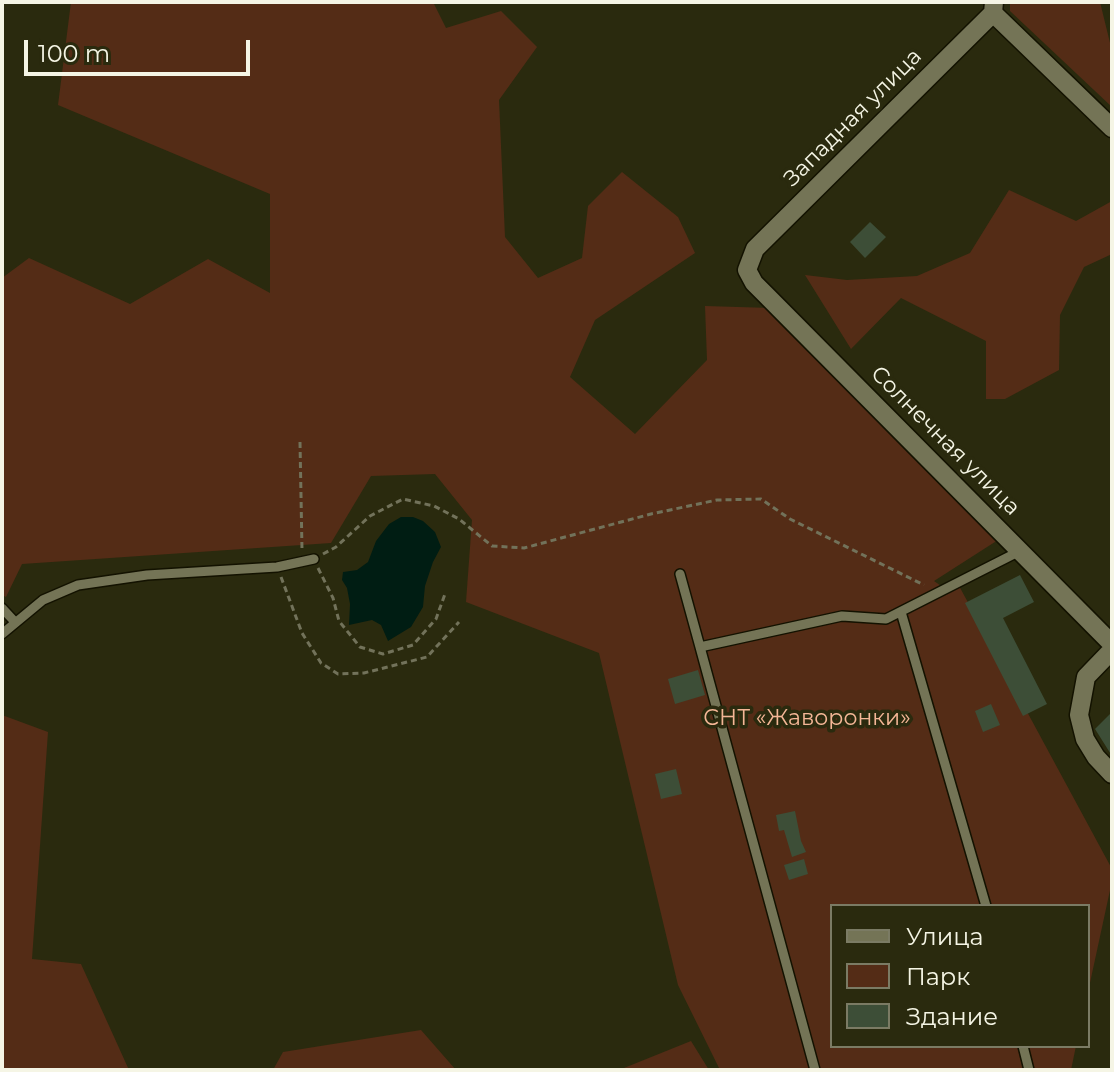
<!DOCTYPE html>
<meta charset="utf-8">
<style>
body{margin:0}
#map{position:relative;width:1114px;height:1072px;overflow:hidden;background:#2a2a0e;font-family:Montserrat,sans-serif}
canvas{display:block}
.frame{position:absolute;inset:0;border:4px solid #f5f5e5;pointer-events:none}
.legend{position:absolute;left:830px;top:904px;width:260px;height:144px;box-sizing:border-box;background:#2a2a0e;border:2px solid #7b7b64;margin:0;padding:10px 14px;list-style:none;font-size:24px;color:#f5f5e5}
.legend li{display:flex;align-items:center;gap:16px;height:40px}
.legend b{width:40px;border:2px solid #7b7b64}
.scale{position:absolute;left:24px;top:40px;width:226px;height:36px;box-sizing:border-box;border:4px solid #f5f5e5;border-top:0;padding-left:10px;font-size:24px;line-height:28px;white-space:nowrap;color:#f5f5e5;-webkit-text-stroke:6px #2a2a0e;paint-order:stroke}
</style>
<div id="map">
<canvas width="1114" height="1072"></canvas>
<div class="frame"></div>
<ul class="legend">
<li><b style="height:10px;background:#747456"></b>Улица</li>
<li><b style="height:22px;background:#542c16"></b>Парк</li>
<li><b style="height:22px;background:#3d4e37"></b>Здание</li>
</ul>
<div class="scale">100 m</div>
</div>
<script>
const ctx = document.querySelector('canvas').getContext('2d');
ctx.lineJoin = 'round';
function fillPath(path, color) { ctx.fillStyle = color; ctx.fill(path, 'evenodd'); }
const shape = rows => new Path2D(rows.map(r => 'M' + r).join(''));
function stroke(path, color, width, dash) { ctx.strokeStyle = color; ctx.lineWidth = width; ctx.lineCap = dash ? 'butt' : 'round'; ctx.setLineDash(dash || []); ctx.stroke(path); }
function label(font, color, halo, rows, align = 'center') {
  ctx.font = font + ' Montserrat,sans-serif'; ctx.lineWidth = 7; ctx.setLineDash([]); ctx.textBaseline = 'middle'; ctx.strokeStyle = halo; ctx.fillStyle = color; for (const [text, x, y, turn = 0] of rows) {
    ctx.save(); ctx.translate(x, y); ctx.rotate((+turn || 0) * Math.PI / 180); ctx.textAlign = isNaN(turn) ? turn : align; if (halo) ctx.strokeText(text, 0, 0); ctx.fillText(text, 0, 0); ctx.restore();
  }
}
const green = shape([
 [71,2,433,2,446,28,501,11,537,47,499,100,505,237,538,278,582,258,588,206,622,172,678,217,695,253,595,320,570,377,635,434,707,360,705,306,771,308,998,540,934,581,944,588,958,584,1112,869,1112,881,1088,992,1088,906,832,906,832,1046,1076,1046,1071,1070,720,1070,678,985,599,653,466,602,472,520,435,474,371,476,331,543,22,564,6,597,2,595,2,278,29,258,130,304,208,259,270,293,270,194,58,105],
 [1010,2,1100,2,1112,51,1112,107,1010,11],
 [1009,190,1076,221,1112,201,1112,254,1084,267,1060,315,1059,370,1005,399,986,399,986,341,901,298,851,349,805,275,847,280,917,276,970,253],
 [2,715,48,732,32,959,81,964,129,1070,2,1070],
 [421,1030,456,1070,273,1070,283,1052],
 [691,1041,709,1070,619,1070]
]);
const water = shape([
 [401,517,413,517,423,521,435,532,441,547,433,562,425,586,423,607,411,627,388,641,381,625,372,620,349,625,350,604,347,588,342,580,343,572,357,570,368,562,376,541,389,524]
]);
const building = shape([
 [870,222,886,237,865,258,850,242],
 [1020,575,1034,602,1003,618,1047,704,1023,716,965,603],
 [698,670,705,695,675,704,668,679],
 [991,704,1000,725,983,732,975,711],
 [1112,712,1112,756,1095,729],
 [676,769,682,794,661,799,655,774],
 [795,811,801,841,806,852,792,857,784,830,779,831,776,815],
 [804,859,808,874,789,880,784,865]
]);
const path = shape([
 [300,442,302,550],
 [323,554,336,547,370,516,403,499,434,506,459,519,492,546,524,548,651,514,717,500,761,499,790,519,924,585],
 [318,568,333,598,339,621,360,647,383,654,413,645,436,619,445,594],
 [281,577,302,633,321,663,338,674,364,673,427,657,459,622]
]);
const lane = shape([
 [680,574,700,647,842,616,886,619,1020,551],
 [2,608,15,622],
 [901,612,986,906],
 [2,634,43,600,78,585,147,575,277,567,314,559],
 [700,647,815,1070],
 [1023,1046,1029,1070]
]);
const street = shape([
 [994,2,993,13,755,249,747,270,754,283,767,296,1112,644],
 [993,13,1112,128],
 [1112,650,1086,677,1079,715,1085,739,1096,757,1112,774]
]);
const streetNames = [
 ["Западная улица",853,118,-45],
 ["Солнечная улица",945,441,45]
];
const parkNames = [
 ["СНТ «Жаворонки»",807,719]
];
fillPath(green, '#542c16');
fillPath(water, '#001d13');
fillPath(building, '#3d4e37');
stroke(lane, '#131200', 12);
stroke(street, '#131200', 21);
stroke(path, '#72725a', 3, [6, 4]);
stroke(lane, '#747456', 9);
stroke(street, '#747456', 18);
label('22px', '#f5f5e5', '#2a2a0e', streetNames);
label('22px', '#f4b696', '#2a2a0e', parkNames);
</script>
